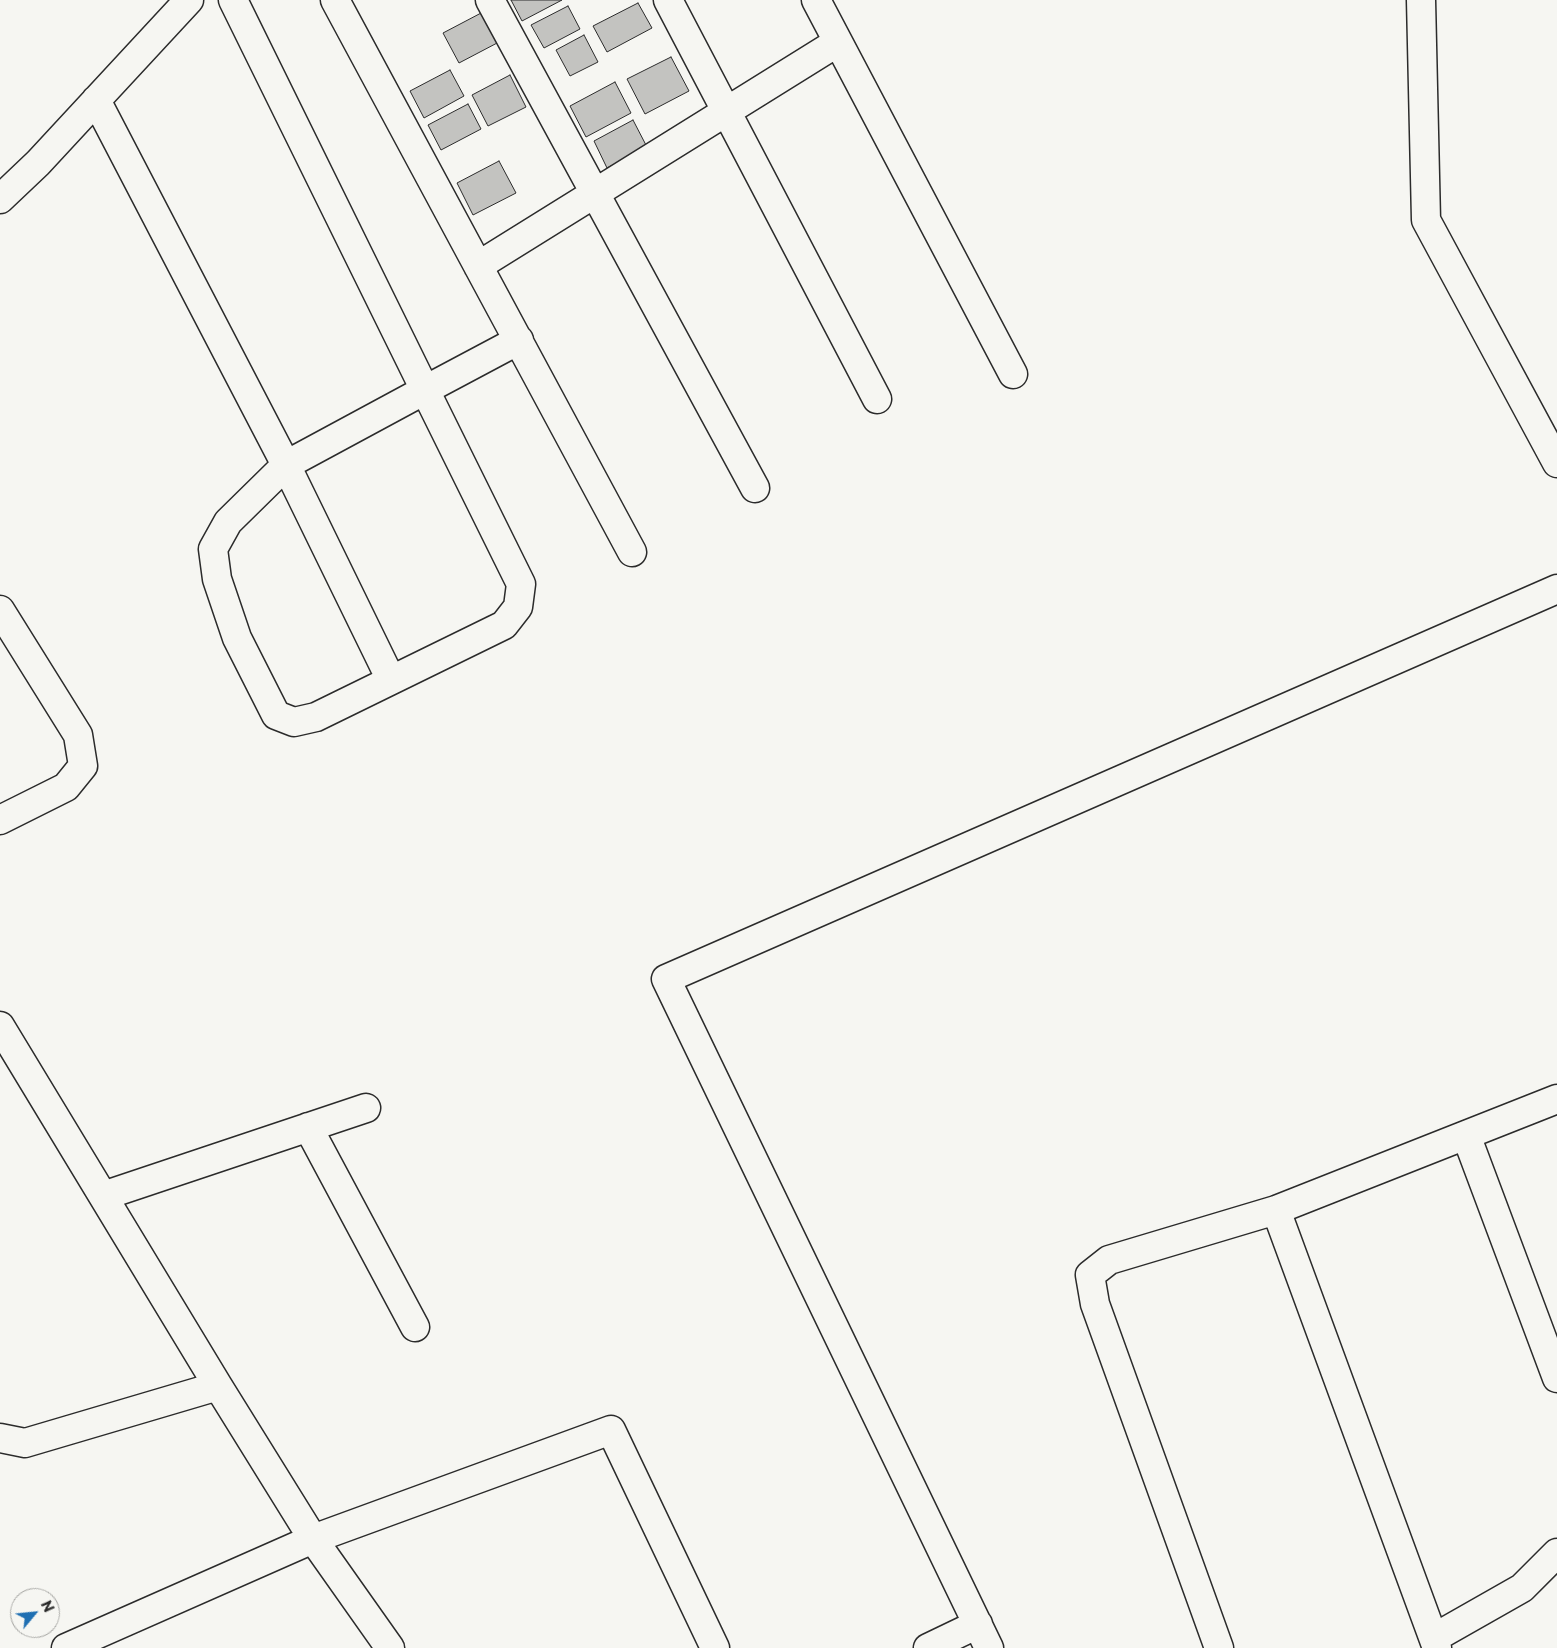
<!DOCTYPE html>
<style>
body{margin:0}
#map{position:relative;width:1557px;height:1648px;overflow:hidden;background:#f6f6f2;font-family:"Playpen Sans",sans-serif}
canvas{display:block}
.north{position:absolute;left:10px;top:1588px;width:50px;height:50px;box-sizing:border-box;background:#f6f6f2;border:1px solid #a5a5a2;border-radius:50%;rotate:62deg;font-size:14px;font-weight:700;line-height:20px;text-align:center;color:#2b2b2b}
.north::after{content:'';display:block;margin:auto;width:18px;height:22px;background:#1f6fb2;clip-path:polygon(50% 0,100% 100%,50% 72%,0 100%)}
</style>
<div id="map">
<canvas width="1557" height="1648"></canvas>
<div class="north">N</div>
</div>
<script>
const ctx = document.querySelector('canvas').getContext('2d');
ctx.lineJoin = 'round';
function fillPath(path, color) { ctx.fillStyle = color; ctx.fill(path, 'evenodd'); }
const shape = rows => new Path2D(rows.map(r => 'M' + r).join(''));
function stroke(path, color, width, dash) { ctx.strokeStyle = color; ctx.lineWidth = width; ctx.lineCap = dash ? 'butt' : 'round'; ctx.setLineDash(dash || []); ctx.stroke(path); }
const building = shape([
 [511,0,562,0,522,21,511,0],
 [638,3,652,28,607,52,593,26,638,3],
 [568,6,580,29,544,48,531,25,568,6],
 [483,12,499,42,459,63,443,33,483,12],
 [584,35,598,62,570,76,556,50,584,35],
 [671,57,689,91,645,114,627,79,671,57],
 [450,70,464,96,424,118,410,91,450,70],
 [510,75,526,107,488,126,472,95,510,75],
 [615,82,631,113,586,137,570,106,615,82],
 [468,104,481,129,441,150,428,125,468,104],
 [633,120,647,147,607,168,594,141,633,120],
 [499,161,516,193,473,215,457,183,499,161]
]);
const minor = shape([
 [233,0,425,390,521,584,518,607,504,625,316,717,294,722,276,715,237,638,217,579,213,549,228,522,286,465,425,390,519,340],
 [335,0,632,552],
 [490,0,755,488],
 [668,0,877,399],
 [816,0,1013,374],
 [1421,0,1426,220,1557,463],
 [96,100,286,465,391,680],
 [0,199,38,163,189,0],
 [478,266,838,42],
 [0,610,78,735,83,766,66,787,0,820],
 [0,1026,218,1386,313,1539,390,1648],
 [308,1127,415,1327],
 [1466,1135,1557,1378],
 [103,1196,366,1108],
 [1276,1210,1437,1648],
 [0,1438,25,1443,218,1386],
 [1434,1638,1522,1588,1557,1553],
 [66,1648,313,1539,611,1430,715,1648],
 [928,1648,978,1624],
 [989,1648,666,979,1557,589],
 [1219,1648,1095,1304,1090,1275,1109,1260,1276,1210,1557,1099]
]);
fillPath(building, '#c3c3c0');
stroke(building, '#2b2b2b', 1);
stroke(minor, '#2b2b2b', 31);
stroke(minor, '#f6f6f2', 28);
</script>
